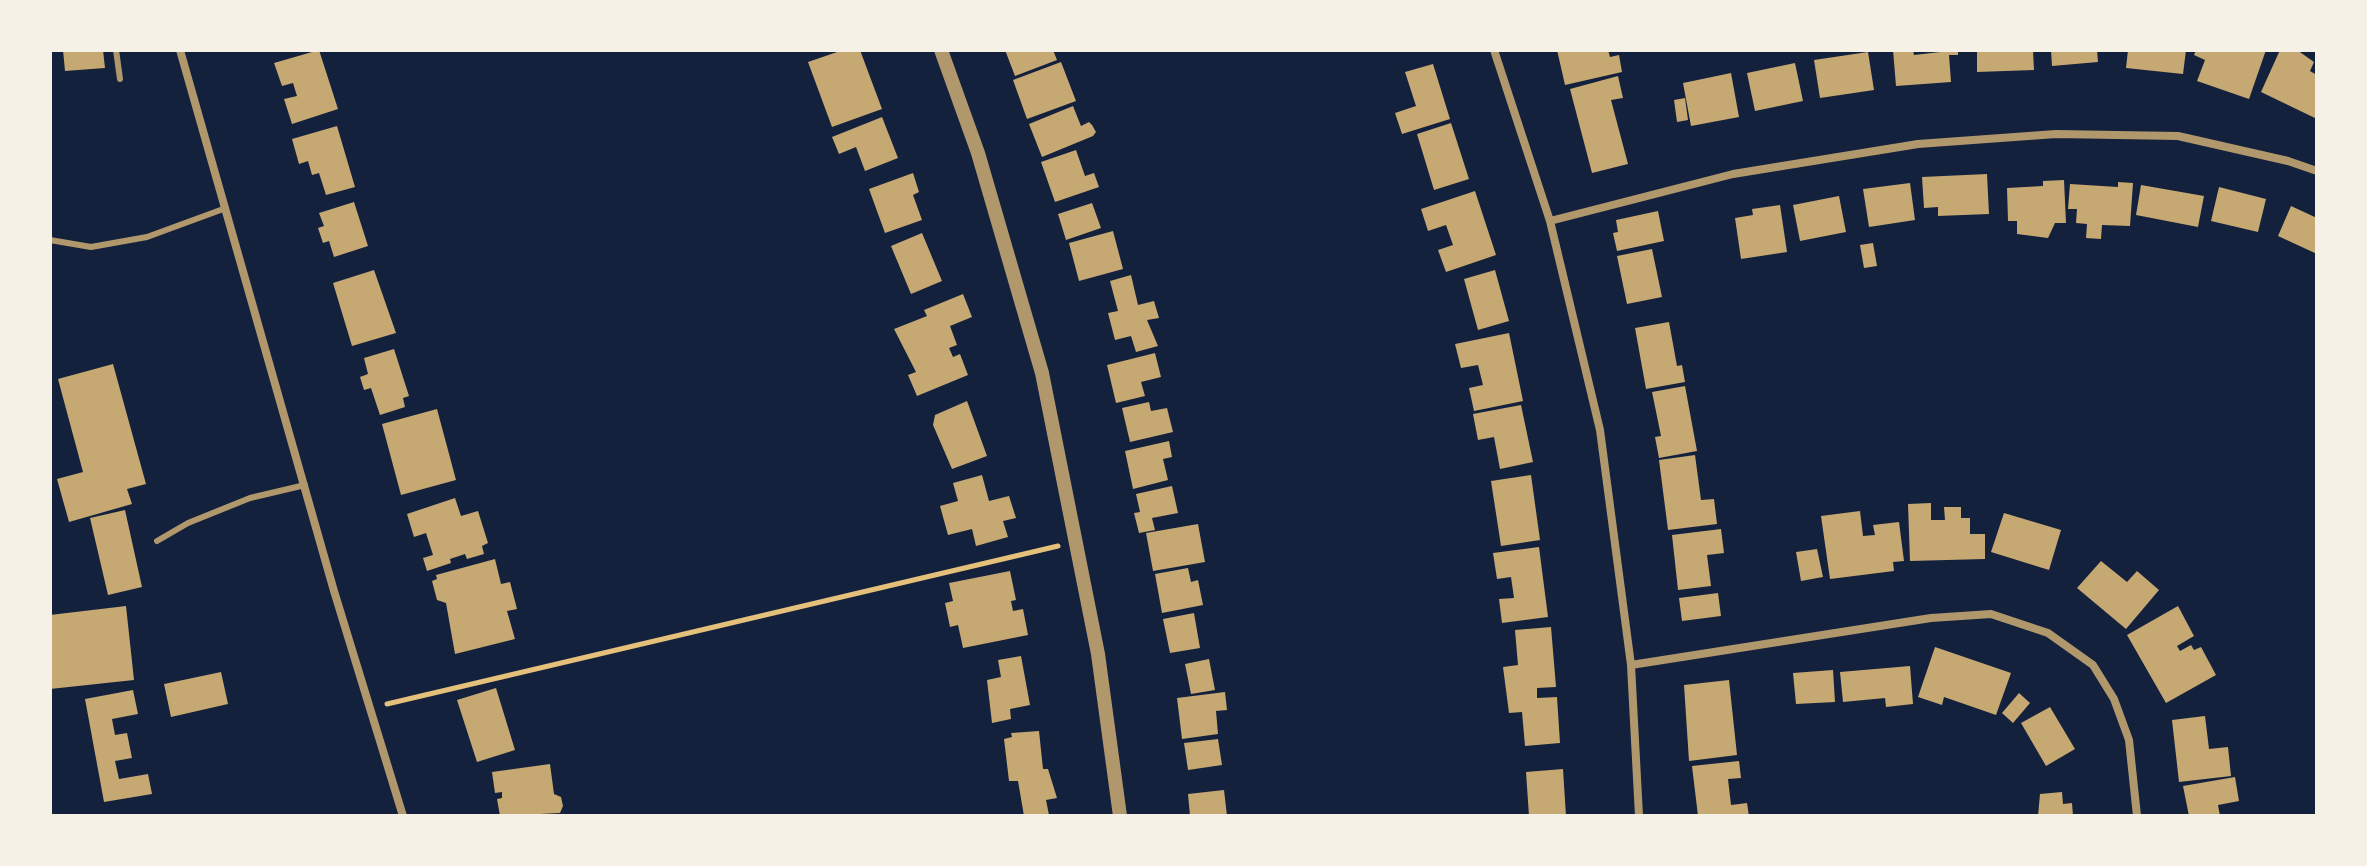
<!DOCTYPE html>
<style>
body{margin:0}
#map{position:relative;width:2367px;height:866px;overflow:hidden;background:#14213d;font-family:"PT Serif",serif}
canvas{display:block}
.frame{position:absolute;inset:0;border:52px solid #f6f1e7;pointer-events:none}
</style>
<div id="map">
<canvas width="2367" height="866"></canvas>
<div class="frame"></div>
</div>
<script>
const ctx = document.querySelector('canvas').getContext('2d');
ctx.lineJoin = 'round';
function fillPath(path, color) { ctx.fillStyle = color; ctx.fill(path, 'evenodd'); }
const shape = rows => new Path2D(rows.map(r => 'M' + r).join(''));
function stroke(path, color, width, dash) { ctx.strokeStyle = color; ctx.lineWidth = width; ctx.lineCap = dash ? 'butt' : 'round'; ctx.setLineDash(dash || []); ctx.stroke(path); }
const building = shape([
 [63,50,103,50,105,68,65,71],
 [319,50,338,109,292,124,284,99,297,96,293,83,282,86,274,63],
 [843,50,860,50,882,109,832,127,808,62],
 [1005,50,1053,50,1057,60,1015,76],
 [1557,50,1608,50,1610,57,1619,55,1622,72,1565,85],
 [1893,50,1913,50,1914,55,1958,50,1958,55,1949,55,1951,82,1896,86],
 [1977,50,2033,50,2034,70,1977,72],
 [2051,50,2097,50,2098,62,2052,66],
 [2128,50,2186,50,2183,74,2126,68],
 [2196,50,2266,50,2249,99,2197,81,2205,60,2194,55],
 [2280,50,2297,50,2314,62,2310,71,2317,75,2317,119,2261,92],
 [1868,52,1874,90,1820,98,1814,60],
 [1061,62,1076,101,1027,119,1013,80],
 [1795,63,1803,101,1755,111,1747,73],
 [1433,64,1450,119,1402,134,1395,113,1416,106,1405,72],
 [1731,73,1739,117,1691,126,1683,83],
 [1618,76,1623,98,1611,100,1628,164,1592,173,1570,89],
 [1685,98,1688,120,1677,122,1674,100],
 [1073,106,1081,126,1089,122,1092,125,1096,132,1093,136,1042,157,1029,124],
 [882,117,898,158,865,171,856,147,839,154,832,137],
 [1451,123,1469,179,1434,190,1417,134],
 [337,126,355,187,326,195,319,173,312,175,308,161,299,164,292,139],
 [1076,150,1085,176,1094,173,1099,187,1055,202,1041,162],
 [913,173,919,192,913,195,922,220,885,233,869,189],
 [1987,174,1989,214,1938,216,1938,207,1924,208,1922,177],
 [2064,180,2066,223,2055,223,2048,238,2017,234,2017,221,2008,221,2007,188,2043,186,2043,181],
 [2118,182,2133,183,2130,226,2102,225,2101,239,2086,238,2087,224,2076,223,2077,209,2068,209,2070,184,2118,187],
 [1910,183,1915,220,1869,227,1863,189],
 [2141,185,2204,196,2198,227,2136,215],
 [2219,187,2266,199,2258,232,2211,221],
 [1475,191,1496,255,1446,272,1438,250,1453,245,1446,225,1428,231,1421,209],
 [1839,196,1846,232,1800,241,1793,205],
 [354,202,368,246,334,257,329,241,323,243,318,228,324,226,319,213],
 [1092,203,1101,228,1066,240,1058,214],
 [1780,205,1787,252,1741,259,1735,218,1753,215,1752,209],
 [2291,206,2317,218,2317,254,2278,236],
 [1658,211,1664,241,1617,251,1613,233,1618,232,1616,220],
 [1113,231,1123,269,1079,281,1069,243],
 [922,233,942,281,911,294,891,246],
 [1873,243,1877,266,1864,268,1860,245],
 [1652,249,1662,297,1627,304,1617,256],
 [374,270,396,333,352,346,333,283],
 [1495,270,1509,321,1478,330,1464,279],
 [1131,275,1138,305,1154,301,1159,318,1147,320,1158,346,1136,352,1131,336,1115,340,1108,313,1118,311,1110,281],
 [963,294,972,317,950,326,957,345,949,348,953,357,960,354,968,375,917,396,908,375,916,372,894,329,927,316,924,310],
 [1669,322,1677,366,1682,365,1685,382,1646,389,1635,328],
 [1509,333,1523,401,1474,411,1469,388,1483,385,1478,365,1461,368,1455,344],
 [394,349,409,396,403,398,405,407,380,415,371,388,364,390,360,377,368,374,364,358],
 [1155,353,1161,377,1141,382,1145,396,1116,403,1107,365],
 [113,364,146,484,127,489,132,504,69,522,57,479,83,472,58,379],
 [1685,386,1697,451,1659,458,1655,437,1661,436,1652,392],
 [967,401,987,456,952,469,933,425,935,415],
 [1149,402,1151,411,1167,408,1173,432,1130,442,1122,408],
 [1521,405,1533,462,1500,469,1494,437,1478,440,1473,414],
 [437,409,456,480,401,495,382,424],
 [1169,441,1172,457,1163,459,1168,480,1133,489,1125,451],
 [1695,455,1701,500,1714,499,1717,524,1668,530,1659,460],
 [982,475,989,501,1009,496,1016,518,1003,521,1008,537,976,546,972,529,948,535,940,506,958,501,953,483],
 [1531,475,1540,540,1501,546,1491,481],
 [1172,486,1178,513,1152,518,1155,530,1139,533,1134,513,1140,512,1136,494],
 [455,498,461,516,478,511,488,543,482,546,484,554,467,559,465,554,450,559,451,563,427,571,423,558,433,555,426,533,414,537,407,514],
 [1931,503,1931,520,1945,520,1944,507,1961,507,1961,518,1970,518,1970,534,1985,534,1985,559,1910,561,1908,504],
 [125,510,142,587,108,595,90,518],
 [1860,511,1863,536,1875,535,1873,525,1899,522,1904,561,1893,562,1894,571,1830,579,1821,516],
 [2004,513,2061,530,2049,570,1991,552],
 [1198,524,1205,562,1153,571,1146,533],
 [1721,529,1724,553,1707,555,1711,586,1678,590,1672,535],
 [1539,547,1548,617,1502,623,1499,599,1514,598,1511,577,1497,579,1493,553],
 [1817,549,1823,577,1801,581,1796,552],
 [495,559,501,584,510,582,517,609,507,611,515,639,455,654,446,603,437,600,432,581,437,579,436,575],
 [2101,561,2127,582,2137,571,2159,590,2126,629,2077,588],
 [1188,568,1191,582,1198,580,1203,605,1162,613,1155,574],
 [1010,571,1016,600,1011,601,1013,611,1023,609,1028,635,963,648,958,625,950,627,945,603,953,601,949,583],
 [1718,593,1721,616,1682,621,1679,598],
 [126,606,134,680,50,689,50,615],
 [2178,606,2194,636,2177,646,2180,651,2191,645,2194,650,2201,647,2216,675,2166,703,2127,635],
 [1194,613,1200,648,1170,653,1163,619],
 [1551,627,1556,687,1537,688,1537,698,1557,697,1560,743,1525,746,1522,712,1509,713,1503,667,1518,665,1515,630],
 [1935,647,2011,673,1996,715,1944,697,1942,705,1918,697],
 [1021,656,1030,705,1010,709,1011,719,992,723,987,680,1001,677,998,660],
 [1209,659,1215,690,1191,694,1185,664],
 [1910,666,1913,704,1886,707,1885,698,1843,702,1840,672],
 [1833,670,1835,702,1796,704,1793,673],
 [221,672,228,704,171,717,164,684],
 [1729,680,1737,755,1689,761,1684,685],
 [496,688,515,750,477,762,457,700],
 [133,690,138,714,112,719,115,735,127,733,132,758,115,761,119,779,148,774,152,794,104,802,85,699],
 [1225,692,1227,710,1216,711,1218,734,1182,739,1177,698],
 [2019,693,2030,703,2013,723,2002,713],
 [2050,707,2075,749,2046,766,2021,723],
 [2205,716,2209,749,2228,747,2231,776,2179,782,2172,720],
 [1039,731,1043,769,1048,769,1057,798,1046,800,1049,815,1024,816,1018,781,1009,781,1004,739,1012,737,1011,733],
 [1218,739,1222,765,1188,770,1184,743],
 [1739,761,1741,778,1728,779,1731,805,1747,803,1749,816,1698,816,1692,766],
 [550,764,554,794,561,797,563,806,560,813,500,816,497,799,502,798,502,792,495,793,492,772],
 [1563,769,1566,816,1529,816,1526,772],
 [2235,777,2239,801,2218,805,2220,816,2189,816,2183,786],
 [1224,790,1227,816,1190,816,1188,794],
 [2062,792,2063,804,2072,803,2073,816,2038,816,2040,794]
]);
const path = shape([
 [387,704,1058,546]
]);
const service = shape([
 [116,50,120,79],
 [50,240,91,247,147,237,226,208],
 [157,541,188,523,250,498,305,485]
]);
const minor = shape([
 [180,50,334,591,403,816],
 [1494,50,1550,221,1600,430,1631,665,1639,816],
 [1550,221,1733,174,1918,144,2056,134,2178,136,2288,161,2317,171],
 [1631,665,1931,618,1991,614,2048,633,2093,665,2114,699,2129,740,2137,816]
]);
const tertiary = shape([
 [941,50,978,153,1042,373,1098,654,1120,816]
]);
fillPath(building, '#c6a872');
stroke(path, '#e5c07b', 5);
stroke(service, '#b1986c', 6);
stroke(minor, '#b1986c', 8);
stroke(tertiary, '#b1986c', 14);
</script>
